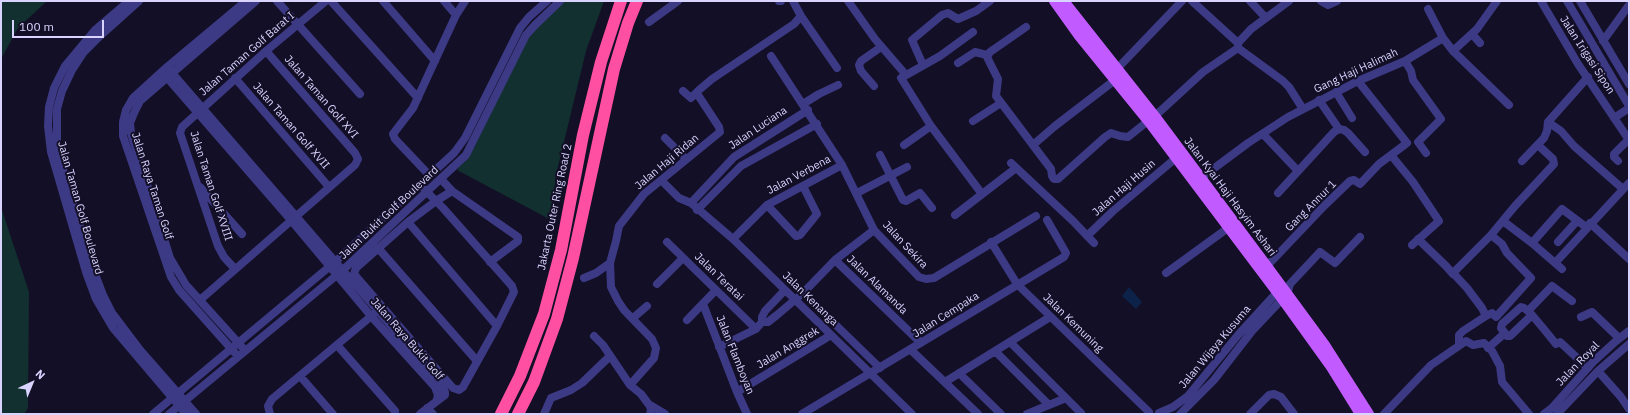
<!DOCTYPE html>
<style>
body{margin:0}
#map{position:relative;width:1630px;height:415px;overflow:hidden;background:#130f26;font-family:"IBM Plex Sans",sans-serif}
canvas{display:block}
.frame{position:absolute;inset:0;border:2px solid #d9d4ff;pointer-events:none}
.north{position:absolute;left:12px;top:363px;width:40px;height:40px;-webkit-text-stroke:3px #130f26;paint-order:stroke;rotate:44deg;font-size:11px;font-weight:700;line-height:16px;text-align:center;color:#d9d4ff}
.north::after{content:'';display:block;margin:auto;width:14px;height:18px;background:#d9d4ff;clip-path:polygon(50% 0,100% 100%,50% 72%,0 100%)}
.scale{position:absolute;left:12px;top:20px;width:92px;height:18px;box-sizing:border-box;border:2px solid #d9d4ff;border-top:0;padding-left:5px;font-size:12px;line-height:14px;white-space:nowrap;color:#d9d4ff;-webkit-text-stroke:3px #130f26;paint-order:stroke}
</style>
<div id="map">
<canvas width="1630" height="415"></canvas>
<div class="frame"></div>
<div class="north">N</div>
<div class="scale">100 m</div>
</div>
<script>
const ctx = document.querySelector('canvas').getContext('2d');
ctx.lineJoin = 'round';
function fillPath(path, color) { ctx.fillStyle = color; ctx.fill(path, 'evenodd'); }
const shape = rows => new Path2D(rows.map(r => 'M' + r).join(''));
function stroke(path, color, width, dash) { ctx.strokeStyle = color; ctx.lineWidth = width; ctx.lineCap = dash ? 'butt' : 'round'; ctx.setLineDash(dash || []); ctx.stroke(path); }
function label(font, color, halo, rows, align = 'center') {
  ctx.font = font + ' "IBM Plex Sans",sans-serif'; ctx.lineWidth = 4; ctx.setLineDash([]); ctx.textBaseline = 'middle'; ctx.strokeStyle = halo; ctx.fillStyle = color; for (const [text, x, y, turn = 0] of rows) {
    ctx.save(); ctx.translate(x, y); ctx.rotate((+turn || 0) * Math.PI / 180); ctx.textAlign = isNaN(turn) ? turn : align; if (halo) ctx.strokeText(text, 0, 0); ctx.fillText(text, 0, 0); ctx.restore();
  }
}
const green = shape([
 [1,1,47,1,18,28,1,59],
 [562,1,604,1,586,51,556,175,551,220,457,170,475,146,525,41],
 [1,207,29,292,28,408,24,414,1,414]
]);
const water = shape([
 [1129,287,1142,302,1136,309,1122,296]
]);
const minor = shape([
 [129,1,95,30,65,66,54,88,49,107,48,126,51,152,86,272,96,299,113,328,186,414],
 [139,1,100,36,83,53,72,70,62,91,57,109,57,150,93,269,103,295,112,313,140,350,196,414],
 [277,1,360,94],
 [331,1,418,98],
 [383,1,435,61],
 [444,1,456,15],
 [779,1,781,1],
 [793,1,801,16,837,68],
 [848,1,875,39,906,75],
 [1192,1,1238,43],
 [1250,1,1266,18],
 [1321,1,1328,5,1337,1],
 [1541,1,1578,64,1629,140],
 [1567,1,1629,106],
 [1580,1,1629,84],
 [1428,9,1443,38],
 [649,22,678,1],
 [1026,27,990,52,987,57,998,79,996,96,1051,169,1052,176,1054,179,1058,179,1105,137,1111,133,1120,136,1128,137,1148,121],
 [973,32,940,56,901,78,931,126,982,194],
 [1472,34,1480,43],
 [1603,41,1629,5],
 [1238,48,1283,81,1289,87,1303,109],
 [1453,51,1477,29,1497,1],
 [771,56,842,165,874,230,919,277,926,279,934,278,1036,216],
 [1405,61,1411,71,1413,80,1441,119,1418,142,1426,153],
 [958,63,975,52,987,55],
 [923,65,912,40,942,15,948,13,958,19,976,11,990,1],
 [167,67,442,385,445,392,445,395,420,414],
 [1113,73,1182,1],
 [164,74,291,220,371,316,435,387,438,395,437,399],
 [235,78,329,187],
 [874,86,861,71,859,65,861,61,881,47],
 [683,91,691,98,697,92],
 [1336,92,1352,118],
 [803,104,819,94,838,85],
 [1155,116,1203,72,1238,48,1238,43,1251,29,1289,1],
 [1614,118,1629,108],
 [973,121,1001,103],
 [1548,122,1561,131,1574,146,1623,189],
 [1339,129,1344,130,1348,133,1365,152],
 [1263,134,1298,171],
 [665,138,686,159],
 [904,145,931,126],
 [1033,145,1055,126,1115,80],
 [880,155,903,200,906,201,920,193,932,208],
 [1391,155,1413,182,1439,221,1412,245],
 [1522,161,1544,138,1547,131,1548,122,1588,77],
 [1618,161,1614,157,1614,154,1629,139],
 [1011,163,1073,221,1094,243],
 [430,176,395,139,393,134,413,108,456,15,465,1],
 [1201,178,1248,143,1288,117,1358,81,1405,61,1443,38,1453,51,1509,105],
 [441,179,452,191,518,237,518,241,490,262],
 [665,184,679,198,691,203,733,239,912,414],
 [200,187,242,234],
 [424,189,443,208,512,286,514,292,497,326,463,387,459,390,453,388,354,274,356,268,408,222,436,201,452,191],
 [857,193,907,167],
 [1278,193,1334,132,1339,129,1319,100],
 [691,203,734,157,808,110],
 [767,205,796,236,800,235,817,214,803,186],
 [697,210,741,166,817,124],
 [955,215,1016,168],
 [1503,221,1532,243,1562,269],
 [408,222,497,326],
 [1590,223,1629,259],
 [1087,236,1113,211,1176,158],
 [733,239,767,205,842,165],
 [1418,239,1446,266,1453,274],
 [667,242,756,329],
 [991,242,1017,284,1149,412],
 [1558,242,1577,221],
 [1532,243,1562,209,1586,227],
 [378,248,477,361],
 [835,260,921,343],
 [1555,263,1629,183],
 [1267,266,1324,206,1350,181,1354,180,1360,184,1379,164,1407,143,1358,81],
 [235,269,224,257,218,246,180,133,182,127,266,51,326,1],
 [1166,273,1228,228],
 [584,278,596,273,610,263],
 [657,284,683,258],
 [803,293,880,368],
 [200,300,355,165,358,159,355,153,266,51],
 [703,304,737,392,747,414],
 [1528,311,1552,286,1572,301],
 [1532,315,1510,336,1507,336,1501,328,1502,324,1521,307,1524,308,1529,312,1532,315,1543,328,1556,344,1560,342,1588,368],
 [1486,316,1492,313,1496,317,1531,278,1507,253,1502,244,1491,235],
 [1581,317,1592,312,1619,338],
 [633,318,647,306],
 [687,320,716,290],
 [762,322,762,317,765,311,785,290],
 [594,336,603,345,630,385,654,358,656,348,652,339,624,310,618,301,611,287,610,263,616,241,619,226,644,194,720,132,719,127,698,95,697,92,699,90,712,79,794,24,801,16],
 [1010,342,1081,413],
 [337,345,395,411],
 [1459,345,1459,335,1463,331,1486,316,1482,308,1467,288,1453,273,1491,235,1515,206,1554,164,1553,159,1538,145],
 [242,347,186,285,170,258,131,133,130,123,134,113,140,101,256,1],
 [719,347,756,329,762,322,768,322,777,315,803,293,835,260,874,230],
 [1488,348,1505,333],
 [911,350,978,414],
 [995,351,1049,405],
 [235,353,179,290,171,277,123,136,123,122,126,110,133,98,167,67,246,1],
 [1598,371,1621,397,1629,409],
 [959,373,1001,414],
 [300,376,333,414],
 [945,382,1050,317],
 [630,385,641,394,650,406,651,410,650,414],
 [737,392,831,335],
 [650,405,665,414],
 [427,408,433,414],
 [1159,413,1173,407,1188,396,1238,335,1280,289],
 [153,414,335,262,454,153,465,138,520,28,529,17,547,1],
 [169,414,343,270,466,155,526,35,535,25,560,1],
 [270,414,268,406,272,399,375,313],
 [544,414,551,398,571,390,582,383,610,356],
 [802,414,1064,257,1066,253,1047,220],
 [1027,414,1066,398],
 [1180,414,1214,380,1252,331,1287,294,1290,284,1320,252,1335,263,1360,237],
 [1250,414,1269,395,1274,394,1281,397,1294,414],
 [1384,414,1431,365,1466,341,1473,345,1484,343,1492,351,1500,366,1502,382,1529,414],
 [1544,414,1552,408,1593,362,1616,341,1629,331],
 [1557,414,1598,371,1629,344]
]);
const major = shape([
 [1054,1,1079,36,1148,121,1282,299,1331,367,1360,414],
 [1064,1,1155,116,1267,266,1325,345,1369,414]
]);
const highway = shape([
 [501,414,520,376,544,314,561,250,583,135,601,62,621,1],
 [518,414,534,382,557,319,573,258,614,69,628,23,637,1]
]);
const streetNames = [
 ["Jalan Taman Golf Barat I",247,54,-41],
 ["Jalan Irigasi Sipon",1587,55,57],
 ["Gang Haji Halimah",1356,71,-25],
 ["Jalan Taman Golf XVI",321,97,49],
 ["Jalan Taman Golf XVII",291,126,49],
 ["Jalan Luciana",758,128,-34],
 ["Jalan Haji Ridan",667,162,-40],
 ["Jalan Verbena",799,175,-28],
 ["Jalan Raya Taman Golf",152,186,72],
 ["Jalan Taman Golf XVIII",211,186,72],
 ["Jalan Haji Husin",1124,188,-41],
 ["Jalan Kyai Haji Hasyim Ashari",1230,197,53],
 ["Gang Annur 1",1311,206,-45],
 ["Jakarta Outer Ring Road 2",555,207,-78],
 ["Jalan Taman Golf Boulevard",80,208,74],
 ["Jalan Bukit Golf Boulevard",389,213,-43],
 ["Jalan Sekira",905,245,47],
 ["Jalan Teratai",719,277,44],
 ["Jalan Alamanda",877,285,44],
 ["Jalan Kenanga",810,299,44],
 ["Jalan Cempaka",946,315,-32],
 ["Jalan Kemuning",1073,323,44],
 ["Jalan Raya Bukit Golf",407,339,49],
 ["Jalan Wijaya Kusuma",1215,347,-50],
 ["Jalan Anggrek",788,348,-31],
 ["Jalan Flamboyan",735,355,68],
 ["Jalan Royal",1578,364,-46]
];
fillPath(green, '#12302f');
fillPath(water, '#0c2248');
stroke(minor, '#3d3a85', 8);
stroke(major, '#c25bff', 10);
stroke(highway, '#ff4fa3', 12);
label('11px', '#d9d4ff', '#130f26', streetNames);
</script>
